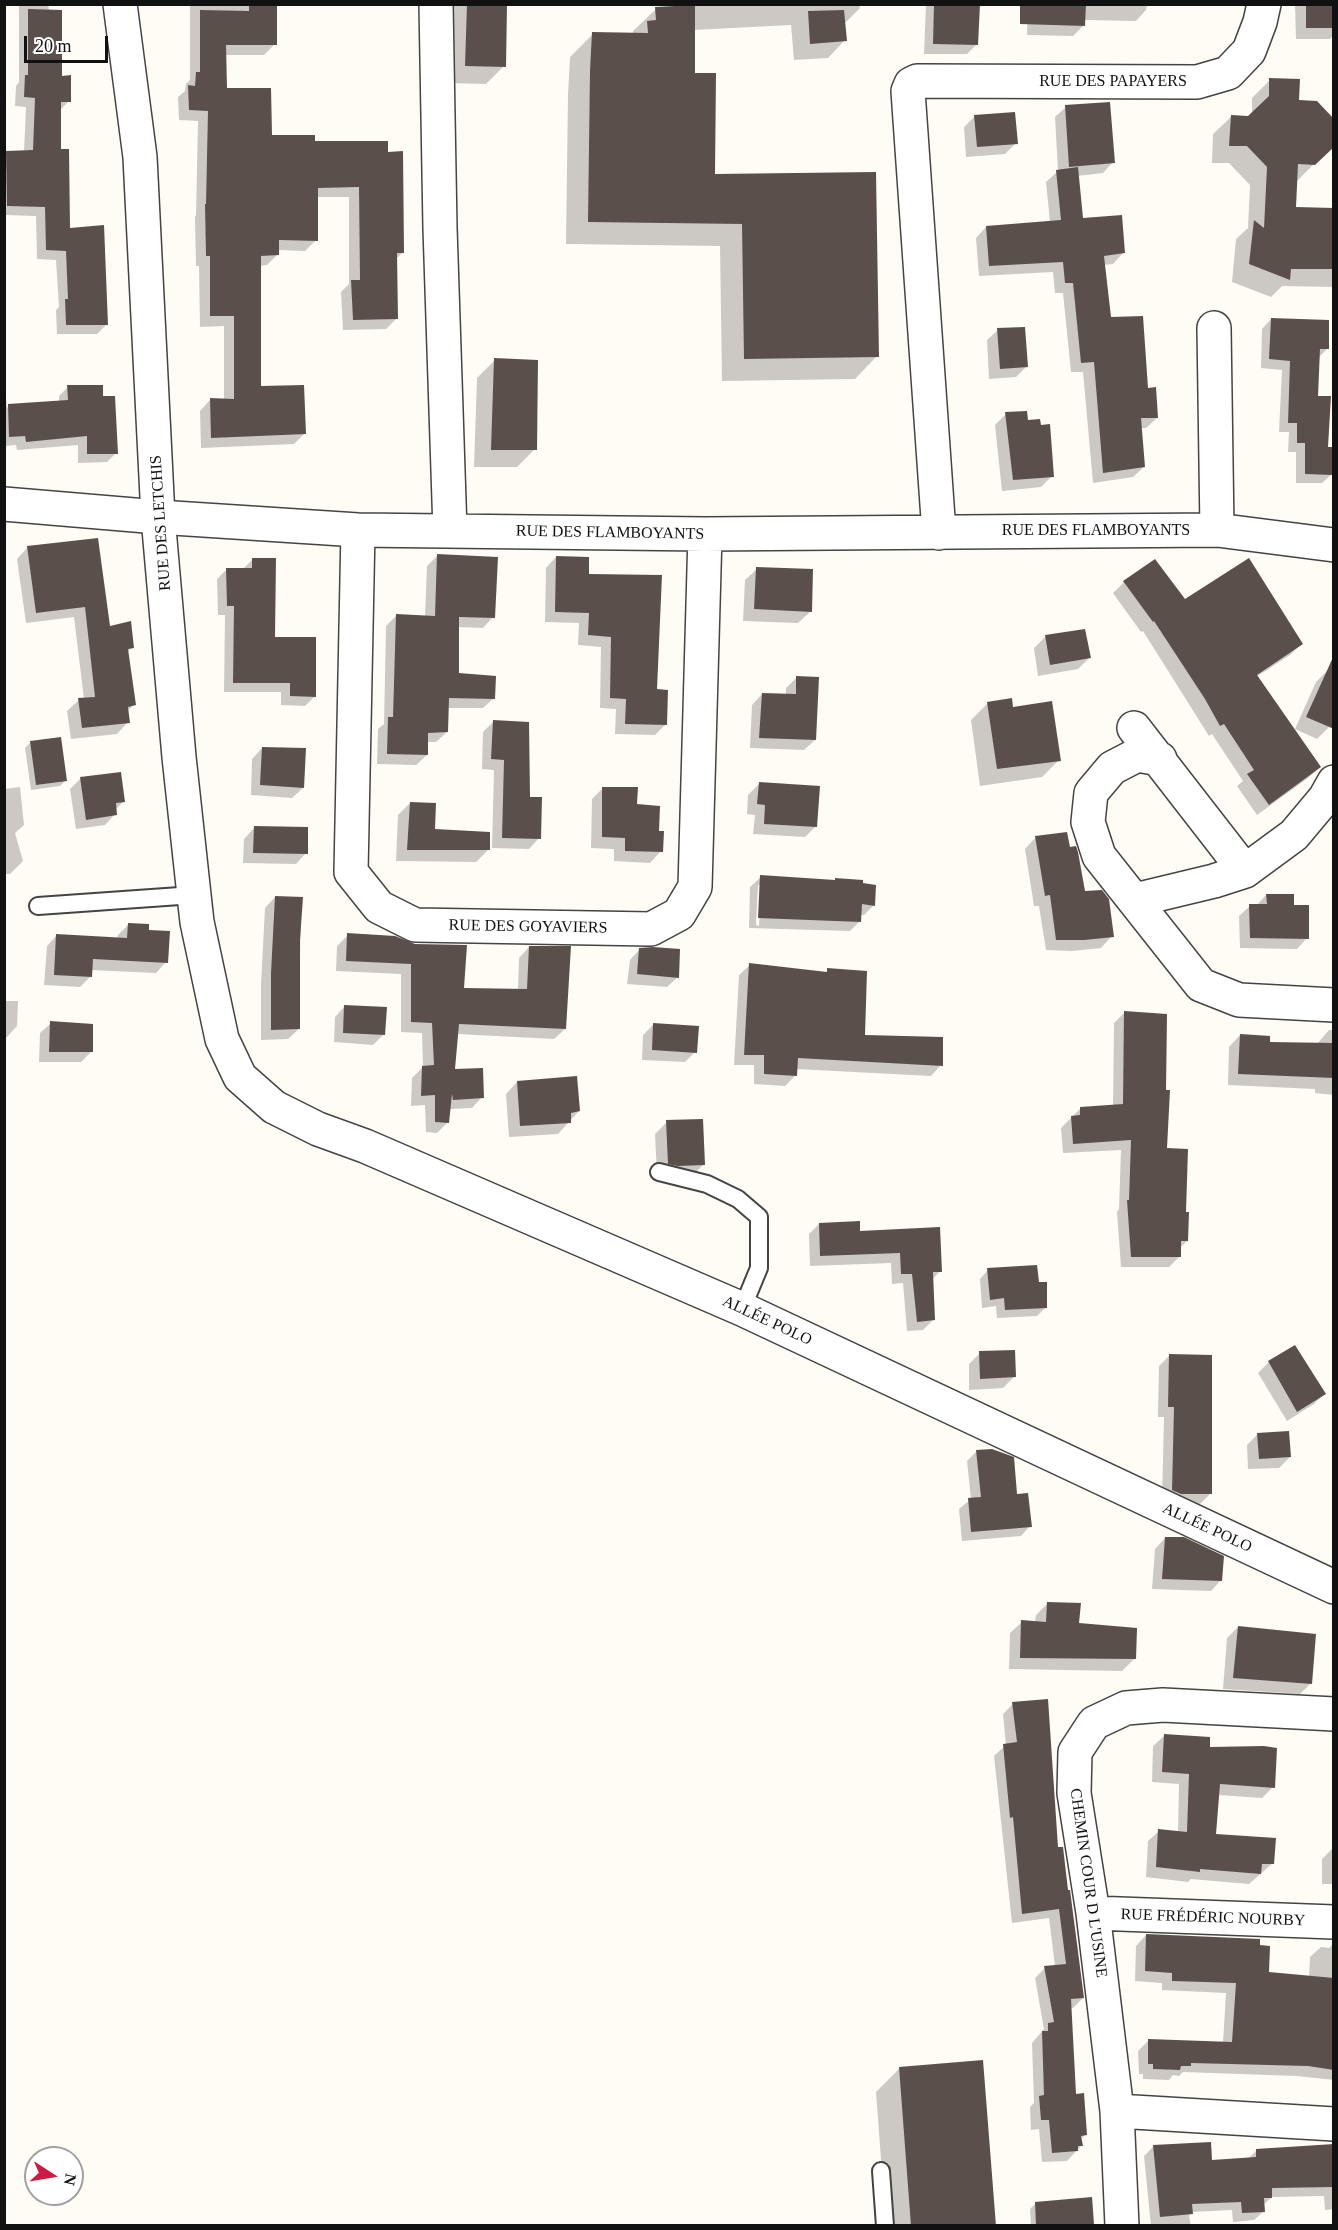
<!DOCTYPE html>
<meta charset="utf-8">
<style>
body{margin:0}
#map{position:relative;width:1338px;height:2230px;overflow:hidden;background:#fffbf5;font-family:Georgia,serif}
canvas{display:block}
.frame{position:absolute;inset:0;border:6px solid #111;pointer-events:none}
.north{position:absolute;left:24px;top:2146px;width:60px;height:60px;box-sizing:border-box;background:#fff;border:2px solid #a0a0a0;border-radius:50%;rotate:102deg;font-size:16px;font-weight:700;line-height:24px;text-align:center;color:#111}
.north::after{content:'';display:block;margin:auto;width:21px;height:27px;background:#cf1b42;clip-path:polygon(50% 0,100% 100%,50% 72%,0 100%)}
.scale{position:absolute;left:24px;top:36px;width:84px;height:27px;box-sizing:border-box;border:3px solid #111;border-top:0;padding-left:8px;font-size:18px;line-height:21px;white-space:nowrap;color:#111;-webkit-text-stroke:4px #fff;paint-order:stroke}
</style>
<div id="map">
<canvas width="1338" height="2230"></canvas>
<div class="frame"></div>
<div class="north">N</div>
<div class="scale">20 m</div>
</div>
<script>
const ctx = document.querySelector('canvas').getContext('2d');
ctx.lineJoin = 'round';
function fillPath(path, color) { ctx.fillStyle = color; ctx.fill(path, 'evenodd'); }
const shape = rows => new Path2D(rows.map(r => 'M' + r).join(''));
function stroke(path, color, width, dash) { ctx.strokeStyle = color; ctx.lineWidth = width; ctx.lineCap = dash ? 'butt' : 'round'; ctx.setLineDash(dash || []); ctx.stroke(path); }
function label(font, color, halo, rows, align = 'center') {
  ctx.font = font + ' Georgia,serif'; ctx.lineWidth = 6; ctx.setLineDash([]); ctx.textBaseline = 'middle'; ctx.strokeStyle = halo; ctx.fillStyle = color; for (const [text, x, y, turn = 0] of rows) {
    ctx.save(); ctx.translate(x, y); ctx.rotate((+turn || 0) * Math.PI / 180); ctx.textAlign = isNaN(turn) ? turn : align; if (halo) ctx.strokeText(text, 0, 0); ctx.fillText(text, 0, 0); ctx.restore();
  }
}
const shadow = shape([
 [19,4,48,4,60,78,69,101,59,111,60,151,69,229,107,324,97,334,57,334,56,310,59,307,56,260,37,259,36,216,4,215,4,154,6,152,24,152,26,107,15,106,16,86,19,82],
 [190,4,275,4,275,44,264,55,225,55,225,89,271,136,313,142,386,142,403,252,396,259,397,318,386,329,343,330,341,292,349,284,349,197,316,197,316,240,305,251,278,250,277,255,267,265,259,266,260,388,304,434,294,444,201,448,200,411,210,400,224,400,224,326,200,327,199,266,196,266,195,217,196,215,198,121,179,120,178,97,185,91,186,84,190,80],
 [450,4,505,4,504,66,486,84,448,83],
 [687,4,859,4,860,8,844,24,845,40,828,58,794,60,791,25,694,30,694,74,714,176,877,356,855,379,722,381,720,246,566,244,568,95,570,57,593,34,633,35,633,31,656,9,687,7],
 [926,4,978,4,977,44,967,54,924,54],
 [1028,4,1147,4,1146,10,1136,21,1084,20,1084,25,1073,36,1027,35],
 [1295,4,1334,4,1334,35,1330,39,1296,39],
 [1270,80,1298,102,1317,161,1296,182,1295,209,1334,210,1334,287,1282,286,1271,297,1232,282,1236,239,1248,228,1250,185,1229,163,1212,163,1213,134,1231,117,1249,117,1252,114,1252,98],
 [1066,107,1113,162,1103,173,1077,176,1082,220,1123,253,1113,264,1104,265,1110,319,1147,390,1157,418,1146,428,1141,428,1144,467,1133,477,1093,483,1083,372,1071,372,1063,293,1055,293,1053,272,979,276,976,238,986,227,1050,222,1046,182,1058,171,1055,117],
 [975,116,1016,143,1005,154,966,157,964,127],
 [1271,319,1327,349,1318,358,1316,397,1332,474,1322,483,1296,483,1296,452,1288,452,1289,432,1279,432,1282,370,1261,368,1262,329],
 [998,330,1027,366,1016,377,989,379,987,340],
 [495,360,535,449,517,467,474,467,477,378],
 [4,378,7,408,9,406,59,402,59,396,68,387,101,397,116,453,107,462,78,463,78,445,17,450,16,445,4,446],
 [1006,414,1027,422,1052,476,1041,487,1002,491,995,425],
 [28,547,108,628,132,647,127,653,134,705,127,711,128,722,117,734,71,739,67,711,79,700,84,699,74,617,26,623,17,559],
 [437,556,493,617,483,628,458,627,457,675,494,698,483,708,447,708,447,732,436,742,427,742,427,755,416,765,377,764,378,729,384,724,386,626,397,615,425,617,427,566],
 [556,557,587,576,655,690,666,724,655,735,615,734,616,709,600,708,601,647,578,645,579,623,545,622,546,568],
 [252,560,273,638,315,696,305,706,281,705,281,692,224,692,225,615,218,615,217,579,227,569,243,569],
 [1155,561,1185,601,1301,644,1290,655,1256,677,1319,767,1308,778,1257,815,1237,786,1243,781,1212,734,1209,736,1143,631,1141,632,1113,593,1124,582],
 [757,569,810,612,798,623,743,621,745,580],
 [1046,636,1090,657,1078,669,1038,676,1034,648],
 [1328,670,1334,716,1329,727,1317,739,1295,729,1316,682],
 [797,677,815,740,804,750,750,748,752,705,762,694,786,695,786,688],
 [988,703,1012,708,1059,760,1042,777,980,786,971,720],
 [493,722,529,799,539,838,529,849,492,848,494,770,482,769,483,732],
 [31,742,65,781,60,786,31,790,25,748],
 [262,748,303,788,292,798,251,795,252,759],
 [80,779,123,802,115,810,115,814,105,825,76,829,70,789],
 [759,784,816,826,805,837,753,834,755,815,747,814,748,795],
 [20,787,24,825,15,833,23,861,10,874,4,874,4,789],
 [603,788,635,805,657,832,661,851,650,863,614,861,614,849,591,848,592,799],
 [410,803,434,830,488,850,476,862,396,861,398,815],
 [254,828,306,853,296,864,243,863,244,839],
 [1036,837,1084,893,1112,936,1101,948,1072,951,1046,950,1039,906,1034,906,1025,849],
 [761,877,874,905,864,915,860,915,860,921,850,931,749,928,750,887],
 [758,885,761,885,759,926,756,925],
 [1266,895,1292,906,1307,938,1297,949,1240,948,1239,916,1250,906,1256,906],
 [275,897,301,899,299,1029,288,1039,261,1040,261,984,265,908],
 [128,925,147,931,166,962,156,973,91,970,91,976,80,987,44,985,47,946,57,935,117,939,118,935],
 [348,935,395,938,463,989,518,990,519,958,529,947,565,1029,554,1039,457,1034,453,1070,482,1097,472,1108,449,1109,448,1122,437,1133,426,1132,425,1105,411,1106,412,1078,423,1067,422,1033,401,1032,401,974,336,971,337,946],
 [640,949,678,977,667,987,627,984,630,960],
 [750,965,825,973,828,970,864,1037,941,1065,931,1076,796,1069,796,1075,785,1086,754,1084,754,1065,734,1065,739,975],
 [4,1001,18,1001,17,1026,7,1037,4,1037],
 [345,1006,383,1035,373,1045,334,1042,335,1017],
 [1124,1013,1184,1214,1187,1241,1180,1248,1179,1257,1169,1267,1121,1267,1117,1212,1119,1209,1121,1150,1063,1153,1061,1128,1080,1109,1113,1106,1114,1023],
 [51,1023,92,1051,81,1062,39,1062,40,1033],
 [654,1024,695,1052,685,1062,642,1060,643,1035],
 [1329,1030,1334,1030,1334,1095,1315,1093,1315,1089,1228,1085,1229,1047,1240,1035,1268,1043,1317,1044],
 [517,1082,579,1111,558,1134,509,1137,506,1094],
 [667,1122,703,1165,692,1176,657,1175,655,1134],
 [819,1224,859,1233,940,1271,932,1280,933,1320,923,1330,907,1331,903,1283,892,1284,891,1263,810,1266,809,1234],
 [988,1270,1037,1284,1046,1307,1037,1316,997,1318,996,1306,982,1308,980,1279],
 [1295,1347,1324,1394,1314,1404,1287,1421,1258,1373,1268,1363],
 [980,1353,1014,1377,1003,1388,969,1390,969,1364],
 [1170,1355,1210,1494,1200,1504,1169,1504,1162,1501,1164,1417,1158,1417,1159,1366],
 [1258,1434,1290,1457,1279,1468,1248,1469,1247,1445],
 [977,1451,1015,1495,1030,1526,1021,1536,962,1541,959,1509,971,1499,967,1461],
 [1165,1538,1221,1580,1211,1591,1152,1589,1155,1549],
 [1048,1603,1077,1624,1134,1659,1122,1671,1009,1669,1010,1633,1022,1622,1035,1622,1036,1615],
 [1238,1627,1311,1683,1300,1694,1223,1689,1227,1638],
 [1013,1704,1057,1849,1083,1998,1073,2008,1070,2008,1074,2096,1085,2135,1080,2140,1081,2146,1067,2161,1042,2162,1039,2129,1031,2130,1030,2107,1034,2103,1032,2043,1044,2029,1035,1978,1045,1968,1055,1966,1049,1918,1012,1923,994,1756,1006,1745,1003,1714],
 [1164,1736,1208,1749,1273,1787,1262,1798,1218,1795,1214,1836,1273,1863,1249,1884,1191,1879,1188,1882,1146,1877,1148,1841,1159,1831,1178,1832,1179,1784,1152,1782,1153,1746],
 [1333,1848,1334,1884,1322,1884,1322,1859],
 [1146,1935,1267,1974,1309,1978,1310,1957,1321,1947,1329,1948,1334,1943,1334,2080,1297,2076,1183,2072,1179,2076,1173,2075,1169,2080,1143,2079,1143,2074,1139,2074,1138,2051,1148,2041,1223,2043,1226,1993,1162,1990,1162,1983,1135,1981,1136,1946],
 [900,2068,994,2226,886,2226,876,2092],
 [1210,2143,1211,2161,1248,2159,1257,2150,1334,2146,1334,2209,1325,2210,1324,2196,1272,2197,1263,2205,1264,2211,1254,2220,1233,2222,1232,2210,1191,2212,1189,2216,1191,2226,1151,2226,1144,2156,1153,2147],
 [1036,2203,1093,2223,1090,2226,1031,2226,1030,2209]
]);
const building = shape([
 [249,4,277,4,277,45,226,45,227,88,271,88,272,135,315,135,315,141,388,141,388,152,403,151,404,253,397,253,398,319,353,320,351,280,360,280,359,187,318,188,318,241,279,240,279,255,261,256,261,386,304,385,306,434,211,438,210,398,234,399,234,316,210,316,210,256,206,256,205,204,206,204,208,111,189,110,188,85,195,86,196,72,200,72,200,10,249,11],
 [467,4,507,4,506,67,465,66],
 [934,4,980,4,978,45,933,44],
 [1020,4,1086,4,1085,26,1020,24],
 [1306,4,1334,4,1334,28,1306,28],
 [695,5,695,73,716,73,715,174,876,172,879,357,744,359,742,224,588,222,590,71,592,32,648,33,647,21,656,20,655,7],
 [28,9,62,10,62,76,71,75,71,102,61,102,61,149,69,149,70,228,104,225,108,325,66,325,65,299,68,299,66,251,46,250,45,207,7,206,6,151,33,150,35,98,24,97,25,75,28,75],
 [844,10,847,41,810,44,808,11],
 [1269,78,1300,79,1299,100,1317,101,1334,119,1334,147,1315,165,1298,164,1296,207,1334,208,1334,269,1291,269,1290,280,1249,264,1254,220,1264,228,1267,167,1247,146,1229,146,1231,115,1248,116,1269,96],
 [1110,102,1115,163,1069,167,1065,105],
 [1015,112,1018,144,977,147,974,115],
 [1078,167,1083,218,1122,215,1125,253,1104,256,1111,317,1143,316,1148,388,1156,387,1158,418,1141,418,1145,467,1103,473,1094,362,1081,363,1073,283,1065,283,1063,262,989,266,986,226,1061,220,1056,170],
 [1271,318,1329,320,1329,349,1320,349,1318,396,1331,396,1328,447,1333,447,1333,475,1305,474,1305,443,1297,443,1297,423,1288,423,1290,361,1269,359],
 [1025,327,1028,367,1000,369,997,328],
 [494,358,538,360,537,450,491,450],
 [67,385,103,385,103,396,115,396,118,454,87,454,87,436,26,442,25,436,9,437,8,404,68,400],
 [1027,411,1028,420,1040,419,1041,425,1050,424,1054,477,1013,480,1005,412],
 [98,538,110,626,131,621,134,648,128,649,136,705,128,707,130,723,82,728,78,698,95,697,85,607,36,613,27,546],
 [437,554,498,557,495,618,459,617,459,673,496,676,495,699,449,698,448,732,428,733,428,755,387,754,388,717,393,717,396,614,435,616],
 [556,556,589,557,589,574,662,575,657,689,668,690,667,725,625,724,626,699,610,698,611,637,588,635,589,613,555,612],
 [252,558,276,558,275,637,316,637,316,697,290,696,290,683,233,683,234,606,227,606,226,568,252,568],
 [1249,558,1303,644,1257,675,1321,767,1269,805,1247,774,1254,770,1224,724,1220,726,1205,699,1154,621,1153,622,1123,581,1155,559,1185,599],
 [756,567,813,569,812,612,754,609],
 [1085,629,1091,658,1050,665,1045,635],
 [1334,655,1334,729,1306,717],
 [796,676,819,677,816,740,759,738,762,693,796,694],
 [1012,698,1013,707,1052,701,1061,761,997,769,987,702],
 [493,720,529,722,530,797,542,797,541,839,502,838,504,760,491,759],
 [61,737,67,781,36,785,30,741],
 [262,747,306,748,304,788,260,785],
 [121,772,125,802,116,803,117,815,86,820,80,777],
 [759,782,820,786,817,827,764,824,765,805,757,804],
 [602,787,638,787,637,804,660,806,659,831,664,831,663,852,625,851,625,838,602,837],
 [410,802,436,803,435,829,490,832,490,850,407,850],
 [254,826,308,827,308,854,253,853],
 [1067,832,1070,847,1076,846,1078,852,1085,891,1102,890,1109,899,1114,937,1084,940,1056,940,1050,895,1045,896,1035,836],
 [760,875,835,880,835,878,863,880,863,883,876,885,875,906,862,904,861,922,758,918],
 [1266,894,1294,894,1294,905,1309,905,1309,939,1250,938,1249,904,1267,904],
 [275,896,303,897,300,940,300,1029,271,1030,271,973],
 [128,923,149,924,149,930,170,931,168,963,93,959,92,977,54,975,56,934,127,938],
 [347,933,395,936,415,944,467,945,464,988,527,989,529,946,571,946,566,1029,459,1024,455,1069,483,1068,484,1098,453,1100,452,1094,449,1123,435,1122,435,1095,421,1096,422,1066,434,1065,432,1023,411,1022,411,964,346,961],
 [653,947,680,949,679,978,637,974,639,948],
 [749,963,827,972,827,968,867,971,865,1035,943,1037,943,1066,798,1058,797,1076,764,1074,764,1055,744,1055],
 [344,1005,387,1007,385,1035,343,1033],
 [1124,1011,1167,1014,1166,1090,1170,1090,1167,1148,1188,1149,1186,1212,1189,1212,1188,1241,1181,1241,1181,1257,1131,1257,1127,1200,1129,1200,1131,1140,1073,1144,1071,1116,1080,1115,1080,1107,1123,1104],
 [50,1021,93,1024,93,1052,49,1052],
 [653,1023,699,1026,697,1053,652,1050],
 [1240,1034,1270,1036,1270,1042,1334,1043,1334,1078,1238,1074],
 [577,1076,580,1111,571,1113,571,1123,520,1126,517,1081],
 [703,1119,705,1165,678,1166,668,1164,666,1120],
 [860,1221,860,1231,940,1227,942,1272,933,1272,935,1320,917,1322,912,1274,901,1274,900,1253,820,1256,819,1223],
 [1037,1265,1039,1282,1047,1282,1047,1308,1005,1310,1004,1298,990,1300,987,1268],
 [1295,1345,1326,1394,1297,1412,1268,1361],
 [1015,1350,1016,1377,980,1379,979,1351],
 [1169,1354,1212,1355,1212,1494,1181,1494,1172,1490,1174,1407,1168,1407],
 [1289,1431,1291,1457,1259,1459,1257,1433],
 [992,1449,1014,1457,1017,1494,1028,1493,1032,1527,971,1532,968,1498,981,1497,976,1450],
 [1165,1537,1184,1537,1224,1556,1222,1581,1162,1579],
 [1047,1602,1081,1603,1079,1623,1137,1628,1136,1659,1020,1658,1021,1620,1046,1622],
 [1238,1626,1316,1634,1312,1684,1233,1678],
 [1048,1699,1058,1847,1063,1847,1068,1890,1070,1890,1084,1998,1071,1999,1076,2094,1084,2093,1087,2135,1081,2136,1083,2146,1078,2146,1078,2151,1052,2153,1049,2120,1041,2120,1039,2096,1044,2095,1042,2031,1048,2031,1048,2023,1054,2022,1044,1966,1066,1964,1059,1909,1022,1914,1013,1817,1010,1818,1003,1744,1017,1742,1012,1702],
 [1164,1734,1210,1737,1210,1747,1264,1746,1277,1748,1275,1788,1220,1784,1216,1834,1276,1838,1274,1864,1262,1864,1261,1874,1200,1869,1200,1872,1156,1867,1158,1829,1187,1832,1189,1774,1162,1772],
 [1146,1934,1260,1939,1260,1945,1270,1946,1269,1972,1334,1978,1334,2070,1308,2066,1191,2063,1191,2066,1181,2066,1180,2070,1153,2069,1153,2064,1148,2064,1148,2039,1232,2042,1236,1983,1172,1981,1172,1973,1145,1971],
 [983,2060,996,2226,911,2226,899,2067],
 [1211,2142,1212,2160,1256,2157,1256,2149,1334,2144,1334,2187,1272,2188,1272,2198,1264,2198,1265,2212,1242,2213,1241,2202,1192,2204,1193,2214,1160,2217,1153,2145],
 [1092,2197,1094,2224,1036,2226,1035,2202]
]);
const service = shape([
 [38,906,194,895],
 [659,1172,707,1184,738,1199,759,1217,759,1268,742,1309],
 [881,2171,885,2226]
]);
const minor = shape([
 [436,4,440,228,450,531],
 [1214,328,1217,530],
 [4,504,158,517,358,530,705,534,1217,530,1334,545],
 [358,530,351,872,379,907,415,925,651,929,679,914,695,887,705,534],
 [939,533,908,91,911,84,917,81,1197,82,1228,73,1249,51,1260,22,1264,4],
 [1134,728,1245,871],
 [1160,759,1137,755,1112,768,1091,793,1088,822,1099,856,1201,985,1239,1000,1334,1005],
 [1135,900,1214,881,1245,871,1294,835,1325,798,1334,782],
 [1093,1913,1334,1922],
 [1117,2111,1334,2124],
 [1122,2226,1117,2111,1093,1913,1074,1793,1075,1752,1094,1723,1126,1708,1163,1705,1334,1714]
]);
const tertiary = shape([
 [120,4,140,157,158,517,179,757,194,895,197,922,222,1039,240,1077,274,1107,318,1129,365,1146,742,1309,1334,1587]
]);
const streetNames = [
 ["RUE DES PAPAYERS",1113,82],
 ["RUE DES LETCHIS",161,523,-94],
 ["RUE DES FLAMBOYANTS",1096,531],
 ["RUE DES FLAMBOYANTS",610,533,1],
 ["RUE DES GOYAVIERS",528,927,1],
 ["ALLÉE POLO",767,1321,25],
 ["ALLÉE POLO",1207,1528,25],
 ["CHEMIN COUR D L'USINE",1088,1883,82],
 ["RUE FRÉDÉRIC NOURBY",1213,1918,2]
];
fillPath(shadow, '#0003');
fillPath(building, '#5b4f4c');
stroke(service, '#444', 20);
stroke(minor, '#444', 36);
stroke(tertiary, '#444', 36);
stroke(service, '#fff', 16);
stroke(minor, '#fff', 33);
stroke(tertiary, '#fff', 33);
label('16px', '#111', '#fff', streetNames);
</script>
